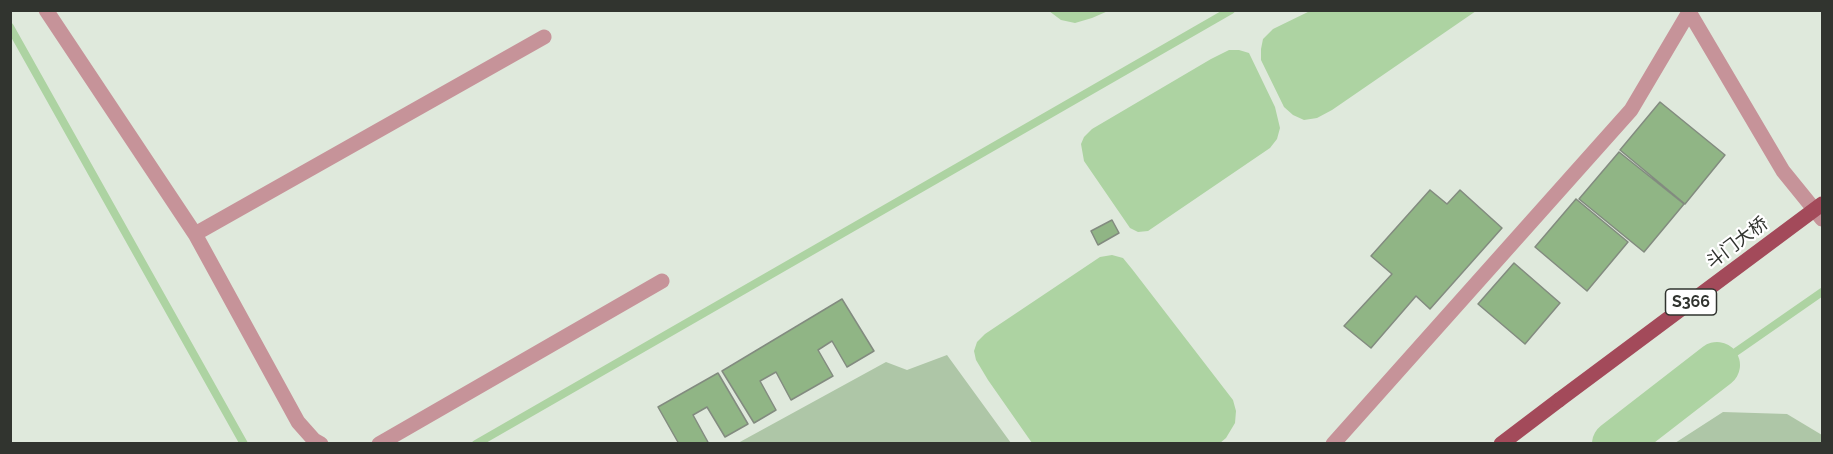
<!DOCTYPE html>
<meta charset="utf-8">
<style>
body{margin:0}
#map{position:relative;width:1833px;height:454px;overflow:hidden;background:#dfe9dc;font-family:Raleway,sans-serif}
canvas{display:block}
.frame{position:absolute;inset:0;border:12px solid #31342f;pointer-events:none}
</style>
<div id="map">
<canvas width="1833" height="454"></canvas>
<div class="frame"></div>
</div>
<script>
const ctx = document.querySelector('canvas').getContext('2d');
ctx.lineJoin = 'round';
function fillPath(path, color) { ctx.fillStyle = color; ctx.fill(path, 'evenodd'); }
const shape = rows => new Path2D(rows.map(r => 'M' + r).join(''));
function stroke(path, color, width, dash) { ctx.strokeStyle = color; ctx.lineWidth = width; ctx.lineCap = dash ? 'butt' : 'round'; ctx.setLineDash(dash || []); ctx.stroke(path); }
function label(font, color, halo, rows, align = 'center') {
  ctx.font = font + ' Raleway,"Noto Sans SC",sans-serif'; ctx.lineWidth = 4.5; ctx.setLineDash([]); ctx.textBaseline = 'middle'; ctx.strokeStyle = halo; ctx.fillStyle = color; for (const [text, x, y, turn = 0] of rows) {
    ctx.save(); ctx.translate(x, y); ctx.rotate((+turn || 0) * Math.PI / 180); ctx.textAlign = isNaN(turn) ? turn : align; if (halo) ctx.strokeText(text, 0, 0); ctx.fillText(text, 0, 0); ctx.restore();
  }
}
const green = shape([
 [947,355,1011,443,738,443,886,362,907,370],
 [1723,412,1787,414,1822,435,1822,443,1675,443]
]);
const water = shape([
 [1312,10,1476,10,1476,11,1332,110,1317,118,1304,120,1293,115,1284,107,1261,60,1261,49,1263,39,1273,29],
 [1049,11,1108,11,1092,18,1075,23,1061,20],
 [1229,50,1239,50,1249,53,1275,107,1280,128,1277,139,1270,148,1148,231,1138,232,1130,228,1084,161,1081,144,1084,137,1092,129,1211,59],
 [1112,255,1123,258,1132,269,1233,400,1236,411,1235,423,1226,438,1220,443,1032,443,988,380,976,360,974,351,977,342,985,334,1100,257]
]);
const stream = shape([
 [10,27,244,444],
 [1717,365,1822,292],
 [476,444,1231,10]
]);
const river = shape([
 [1615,444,1717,365]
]);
const building = shape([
 [1660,102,1725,155,1685,204,1620,150,1660,102],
 [1619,152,1684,204,1644,252,1579,199,1619,152],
 [1430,190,1447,204,1460,190,1502,228,1430,309,1416,296,1371,348,1344,326,1392,274,1371,256,1430,190],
 [1576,199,1628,242,1587,291,1535,247,1576,199],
 [1112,220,1119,233,1098,245,1091,231,1112,220],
 [1514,263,1560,303,1525,344,1478,304,1514,263],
 [842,299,874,351,847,367,832,341,818,350,833,376,791,400,776,372,760,381,776,410,754,423,722,371,842,299],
 [718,373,748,424,725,437,707,407,693,415,709,444,679,444,658,407,718,373]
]);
const minor = shape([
 [46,10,195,234,298,422,314,440,321,444],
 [1688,10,1783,171,1822,219],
 [195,234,544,37],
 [379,444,662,281],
 [1333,444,1631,110,1689,12]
]);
const major = shape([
 [1501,444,1559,400]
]);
const majorBridge = shape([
 [1559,400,1822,204]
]);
const shields = [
 [1691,302,51]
];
const shieldNames = [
 ["S366",1691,302]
];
const streetNames = [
 ["斗门大桥",1737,243,-37]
];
fillPath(green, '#aec6a7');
fillPath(water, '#add3a2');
stroke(stream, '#add3a2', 8);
stroke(river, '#add3a2', 46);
fillPath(building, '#90b585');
stroke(building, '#828b7f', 1.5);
stroke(minor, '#c69399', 15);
stroke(major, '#a34a5a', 15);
stroke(majorBridge, '#a34a5a', 15);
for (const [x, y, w] of shields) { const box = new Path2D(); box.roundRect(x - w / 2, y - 13, w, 26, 4.5); ctx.fillStyle = '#fff'; ctx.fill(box); stroke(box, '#31342f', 1.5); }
label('bold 16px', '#31342f', null, shieldNames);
label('18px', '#31342f', '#fff', streetNames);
</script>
